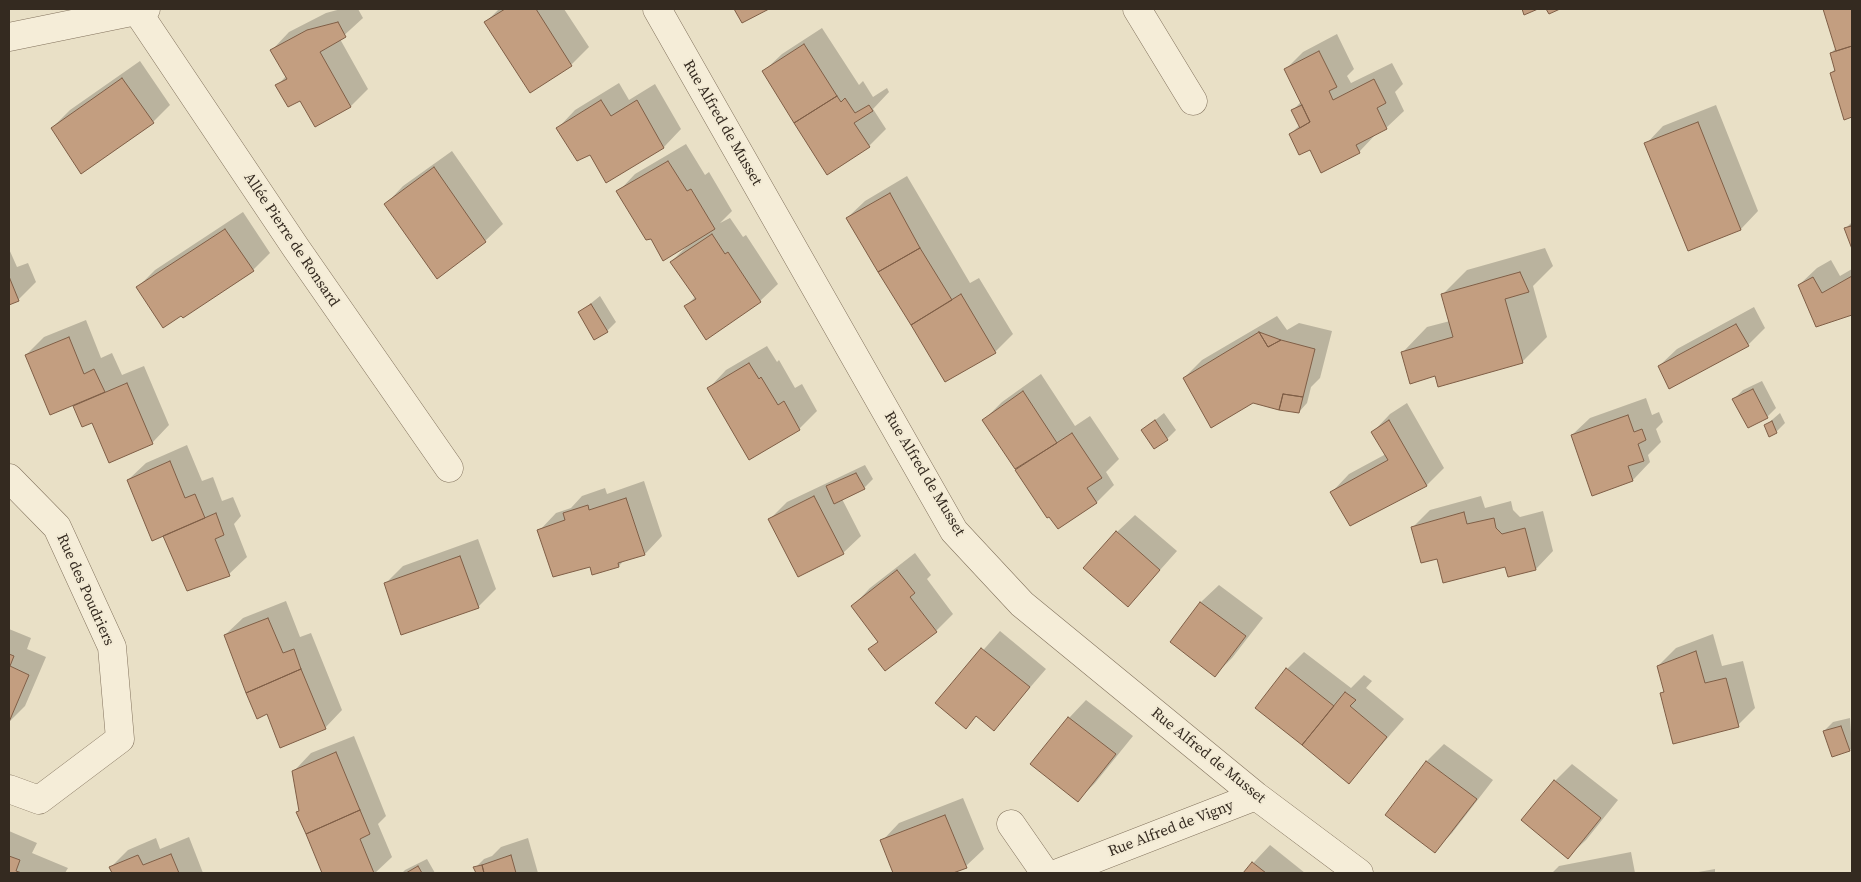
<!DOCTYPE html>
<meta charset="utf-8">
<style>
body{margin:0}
#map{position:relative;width:1861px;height:882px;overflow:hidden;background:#e9e0c6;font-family:"Source Serif 4",serif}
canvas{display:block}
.frame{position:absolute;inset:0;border:10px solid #342a20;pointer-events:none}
</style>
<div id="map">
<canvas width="1861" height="882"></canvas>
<div class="frame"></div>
</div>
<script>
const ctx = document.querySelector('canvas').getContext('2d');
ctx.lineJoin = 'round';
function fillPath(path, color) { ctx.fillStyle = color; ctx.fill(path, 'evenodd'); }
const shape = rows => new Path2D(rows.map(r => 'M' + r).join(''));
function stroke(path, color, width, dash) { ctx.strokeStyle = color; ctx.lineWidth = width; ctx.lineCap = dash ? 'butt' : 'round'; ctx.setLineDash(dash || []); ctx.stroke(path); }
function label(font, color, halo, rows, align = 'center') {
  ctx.font = font + ' "Source Serif 4",serif'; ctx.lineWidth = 4; ctx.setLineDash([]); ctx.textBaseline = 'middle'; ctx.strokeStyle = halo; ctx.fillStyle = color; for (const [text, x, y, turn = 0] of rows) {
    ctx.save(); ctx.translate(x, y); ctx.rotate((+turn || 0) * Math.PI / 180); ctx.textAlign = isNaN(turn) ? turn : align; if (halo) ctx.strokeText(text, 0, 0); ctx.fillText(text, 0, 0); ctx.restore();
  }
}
const shadow = shape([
 [341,9,358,9,363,18,340,39,368,89,351,106,316,125,300,99,277,86,286,76,272,50,289,32,326,13],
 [499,9,564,9,589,47,571,65,486,22],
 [1824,9,1852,9,1852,116,1845,118,1831,73,1836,68,1831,53,1836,48],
 [822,28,859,85,863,81,873,97,887,88,889,92,873,109,886,129,869,146,764,71,782,54],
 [1337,34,1354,69,1347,76,1351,83,1392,63,1403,84,1395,92,1404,111,1386,128,1376,134,1359,152,1311,148,1290,134,1300,125,1293,110,1301,102,1285,70,1303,52],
 [140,61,170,105,153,122,52,128,70,110],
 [619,83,629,100,655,84,681,129,664,147,607,181,590,153,558,128,575,110],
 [1716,105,1758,211,1741,229,1689,250,1646,144,1663,126],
 [686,144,705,175,709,172,732,211,720,223,730,218,743,237,746,235,778,284,760,301,685,307,696,296,671,262,687,246,651,238,618,192,635,174],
 [452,151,503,224,485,241,386,204,403,186],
 [907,176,970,283,979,278,1013,334,995,352,847,218,865,201],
 [243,212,270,253,253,270,138,287,155,270],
 [1852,222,1852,246,1846,228],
 [1545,248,1553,266,1533,286,1547,337,1522,362,1435,375,1403,352,1427,327,1450,321,1442,295,1467,270],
 [9,249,17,267,28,263,36,282,19,299,9,304],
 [1831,260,1840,276,1852,269,1852,313,1816,326,1799,285,1817,268],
 [600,296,616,322,607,331,579,313],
 [1754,307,1765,328,1748,345,1659,366,1677,349],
 [1277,316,1287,330,1299,323,1332,331,1320,378,1311,387,1307,403,1299,412,1184,378,1202,360],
 [86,320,101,358,112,353,122,375,144,366,169,425,152,443,93,422,82,426,74,404,26,355,44,337],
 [767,346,777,362,779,360,795,388,802,384,817,411,799,429,749,458,709,388,726,370],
 [1041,374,1075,426,1090,416,1119,459,1106,472,1114,485,1097,502,1058,528,1049,515,1048,517,984,420,1002,402],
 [1762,381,1776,408,1767,417,1734,399,1743,390],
 [1646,398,1652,415,1659,412,1663,422,1656,429,1661,442,1648,455,1650,462,1633,480,1593,494,1572,435,1590,418],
 [1407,403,1444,468,1427,485,1332,492,1349,474,1386,454,1373,432,1390,414],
 [1164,413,1176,430,1167,439,1143,430],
 [1780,413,1785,423,1776,432,1766,425],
 [187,445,202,481,213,477,222,501,233,497,241,516,234,524,247,557,229,574,188,590,163,534,128,480,146,463],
 [865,465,873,479,864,488,842,499,861,536,843,553,770,519,787,502],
 [644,481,662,536,645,554,625,559,619,566,593,573,590,565,539,531,556,513,571,508,582,496,605,488,607,494],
 [1481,496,1485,508,1511,501,1513,510,1520,517,1543,511,1553,551,1536,569,1509,575,1506,565,1438,558,1413,527,1430,510],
 [1135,515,1177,551,1128,606,1117,532],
 [478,539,496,589,478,607,385,584,403,566],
 [915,553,931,575,927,579,953,614,936,631,870,649,879,641,853,606,870,588],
 [1219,585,1263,618,1232,658,1215,675,1171,642,1201,602],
 [286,601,300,637,311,633,342,710,325,728,268,713,225,635,243,618],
 [9,629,31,638,27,649,46,657,25,706,9,722],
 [1000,631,1046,669,994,729,977,715,965,727,937,703],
 [1713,634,1722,666,1743,661,1755,708,1738,725,1661,694,1665,690,1658,666,1676,648],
 [1304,652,1351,688,1364,675,1372,681,1366,688,1404,719,1349,782,1287,669],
 [1086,700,1133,736,1095,783,1078,800,1069,718],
 [1850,718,1852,748,1850,750,1824,731,1833,722],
 [354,736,386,816,378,824,392,857,375,873,323,873,298,812,300,810,294,771,311,753],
 [1444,744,1493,780,1452,833,1435,851,1427,761],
 [1572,764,1618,800,1586,840,1568,857,1555,781],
 [963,798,984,849,966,866,949,873,895,873,882,841,899,823],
 [9,831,37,843,32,853,68,868,65,873,9,873],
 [189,837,203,873,113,873,111,867,128,850,156,838,160,849],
 [528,838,538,873,477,873,475,868,484,859,492,856,501,847],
 [1270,845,1305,873,1244,873],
 [1631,852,1635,873,1552,873,1559,866],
 [427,859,435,873,402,873,405,870],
 [1715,869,1715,873,1693,873]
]);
const building = shape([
 [505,9,536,9,572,66,530,93,484,22,505,9],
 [734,9,769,9,742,23,734,9],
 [1522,9,1538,9,1524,15,1522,9],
 [1546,9,1560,9,1549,14,1546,9],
 [1823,9,1852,9,1852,46,1836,51,1823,9],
 [338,22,346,37,320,52,351,107,315,127,300,101,288,107,275,85,287,79,270,50,307,30,338,22],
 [804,44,837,96,794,123,762,71,804,44],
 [1852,46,1852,117,1844,120,1830,73,1835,71,1830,53,1852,46],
 [1319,51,1337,87,1329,91,1333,100,1374,79,1386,103,1377,108,1387,129,1356,145,1360,153,1321,173,1310,150,1299,155,1289,134,1310,122,1284,69,1319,51],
 [122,78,154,123,81,174,51,128,122,78],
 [837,96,841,102,845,98,855,113,869,105,873,111,854,123,870,147,827,175,794,123,837,96],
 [601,100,611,116,637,100,664,148,606,183,590,155,577,161,556,128,601,100],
 [1302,105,1310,122,1300,128,1291,110,1302,105],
 [1698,122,1741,230,1688,251,1644,143,1698,122],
 [668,161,687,191,691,189,715,229,663,261,651,239,646,240,616,191,668,161],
 [434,167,486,242,437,279,384,204,434,167],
 [890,193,920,248,878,272,846,218,890,193],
 [1851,226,1852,229,1852,249,1844,228,1851,226],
 [225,229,254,271,183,318,181,316,163,328,136,287,225,229],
 [712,234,725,254,728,252,761,302,706,340,684,306,696,299,670,262,712,234],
 [920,248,952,300,911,325,878,272,920,248],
 [1520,272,1529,292,1505,299,1523,363,1438,387,1435,376,1410,384,1401,352,1453,337,1441,294,1520,272],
 [1852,276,1852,315,1816,327,1798,285,1813,277,1822,293,1852,276],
 [10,279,19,301,9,305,9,280,10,279],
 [961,294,996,353,945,382,911,325,961,294],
 [591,304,608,332,594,340,578,312,591,304],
 [1736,324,1749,346,1669,389,1658,366,1736,324],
 [1259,332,1268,347,1281,340,1315,349,1303,397,1283,394,1279,410,1253,403,1211,428,1183,378,1259,332],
 [1259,332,1281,340,1268,347,1259,332],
 [69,337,84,374,94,369,105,392,50,415,25,355,69,337],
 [749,363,759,379,761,377,778,405,784,401,800,430,749,460,707,388,749,363],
 [127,383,153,444,109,463,92,423,82,427,73,406,127,383],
 [1753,389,1768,418,1748,428,1732,399,1753,389],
 [1023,391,1057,443,1015,469,982,420,1023,391],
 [1283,394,1303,397,1299,413,1279,410,1283,394],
 [1628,415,1634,432,1642,429,1646,440,1638,444,1644,461,1628,466,1633,481,1592,496,1571,435,1628,415],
 [1155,420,1168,440,1154,449,1141,430,1155,420],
 [1389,420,1427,486,1350,526,1330,492,1388,460,1371,432,1389,420],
 [1772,421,1777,433,1769,437,1764,425,1772,421],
 [1072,433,1102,478,1087,488,1097,503,1058,529,1049,517,1047,518,1015,470,1072,433],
 [170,461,185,498,195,494,205,518,152,541,127,480,170,461],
 [856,473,865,489,834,504,826,486,856,473],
 [814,496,844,554,798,577,768,519,814,496],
 [626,498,645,555,618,563,619,567,592,575,590,567,553,577,537,530,565,520,563,513,588,505,589,510,626,498],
 [1464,512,1467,524,1494,518,1496,528,1502,534,1525,528,1536,570,1508,577,1505,567,1443,583,1437,559,1421,563,1411,527,1464,512],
 [216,513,224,535,215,539,230,576,187,591,163,536,216,513],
 [1116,531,1160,570,1128,607,1083,568,1116,531],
 [460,556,479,608,401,635,384,583,460,556],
 [897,570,915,593,910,597,937,632,885,671,868,649,878,642,851,606,897,570],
 [1200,602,1246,636,1215,677,1170,642,1200,602],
 [268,618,283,653,294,649,301,669,246,693,224,635,268,618],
 [981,648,1030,687,994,731,976,716,966,729,935,703,981,648],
 [1696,651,1705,683,1726,678,1739,727,1673,744,1660,693,1664,692,1657,666,1696,651],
 [9,654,14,656,10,666,29,675,9,722,9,654],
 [1286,668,1334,706,1302,745,1255,708,1286,668],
 [301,669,326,729,280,748,267,714,257,719,246,693,301,669],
 [1345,692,1356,700,1350,706,1387,737,1349,784,1302,745,1345,692],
 [1068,717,1116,754,1078,802,1030,764,1068,717],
 [1841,726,1850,751,1832,757,1823,731,1841,726],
 [336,752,360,810,306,834,296,812,299,811,292,771,336,752],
 [1426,761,1477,799,1435,853,1385,815,1426,761],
 [1554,780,1601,818,1568,859,1521,820,1554,780],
 [360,810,370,834,360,839,374,873,322,873,306,834,360,810],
 [945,815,967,868,953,873,893,873,880,840,945,815],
 [171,854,179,873,112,873,109,867,138,855,143,865,171,854],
 [511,855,516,873,484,873,482,865,511,855],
 [9,856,20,860,16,871,22,873,9,873,9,856],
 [1252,862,1266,873,1243,873,1252,862],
 [482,865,484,873,476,873,473,867,482,865],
 [418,866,422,873,406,873,418,866]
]);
const minor = shape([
 [657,9,954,531,1022,604,1256,796,1359,873],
 [1137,9,1193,101],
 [137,11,296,248,449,468],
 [9,37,146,9],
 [9,478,57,527,112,647,120,739,39,800,9,789],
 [1011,824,1045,873],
 [1058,873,1256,796]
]);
const streetNames = [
 ["Rue Alfred de Musset",722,123,60],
 ["Allée Pierre de Ronsard",291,240,56],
 ["Rue Alfred de Musset",924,474,59],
 ["Rue des Poudriers",85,590,66],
 ["Rue Alfred de Musset",1208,756,39],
 ["Rue Alfred de Vigny",1171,829,-21]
];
fillPath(shadow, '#0003');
fillPath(building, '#c39e80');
stroke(building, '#7f5e46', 1);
stroke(minor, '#82725d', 29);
stroke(minor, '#f5edd8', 28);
label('15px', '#342a20', '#f2ead4', streetNames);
</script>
